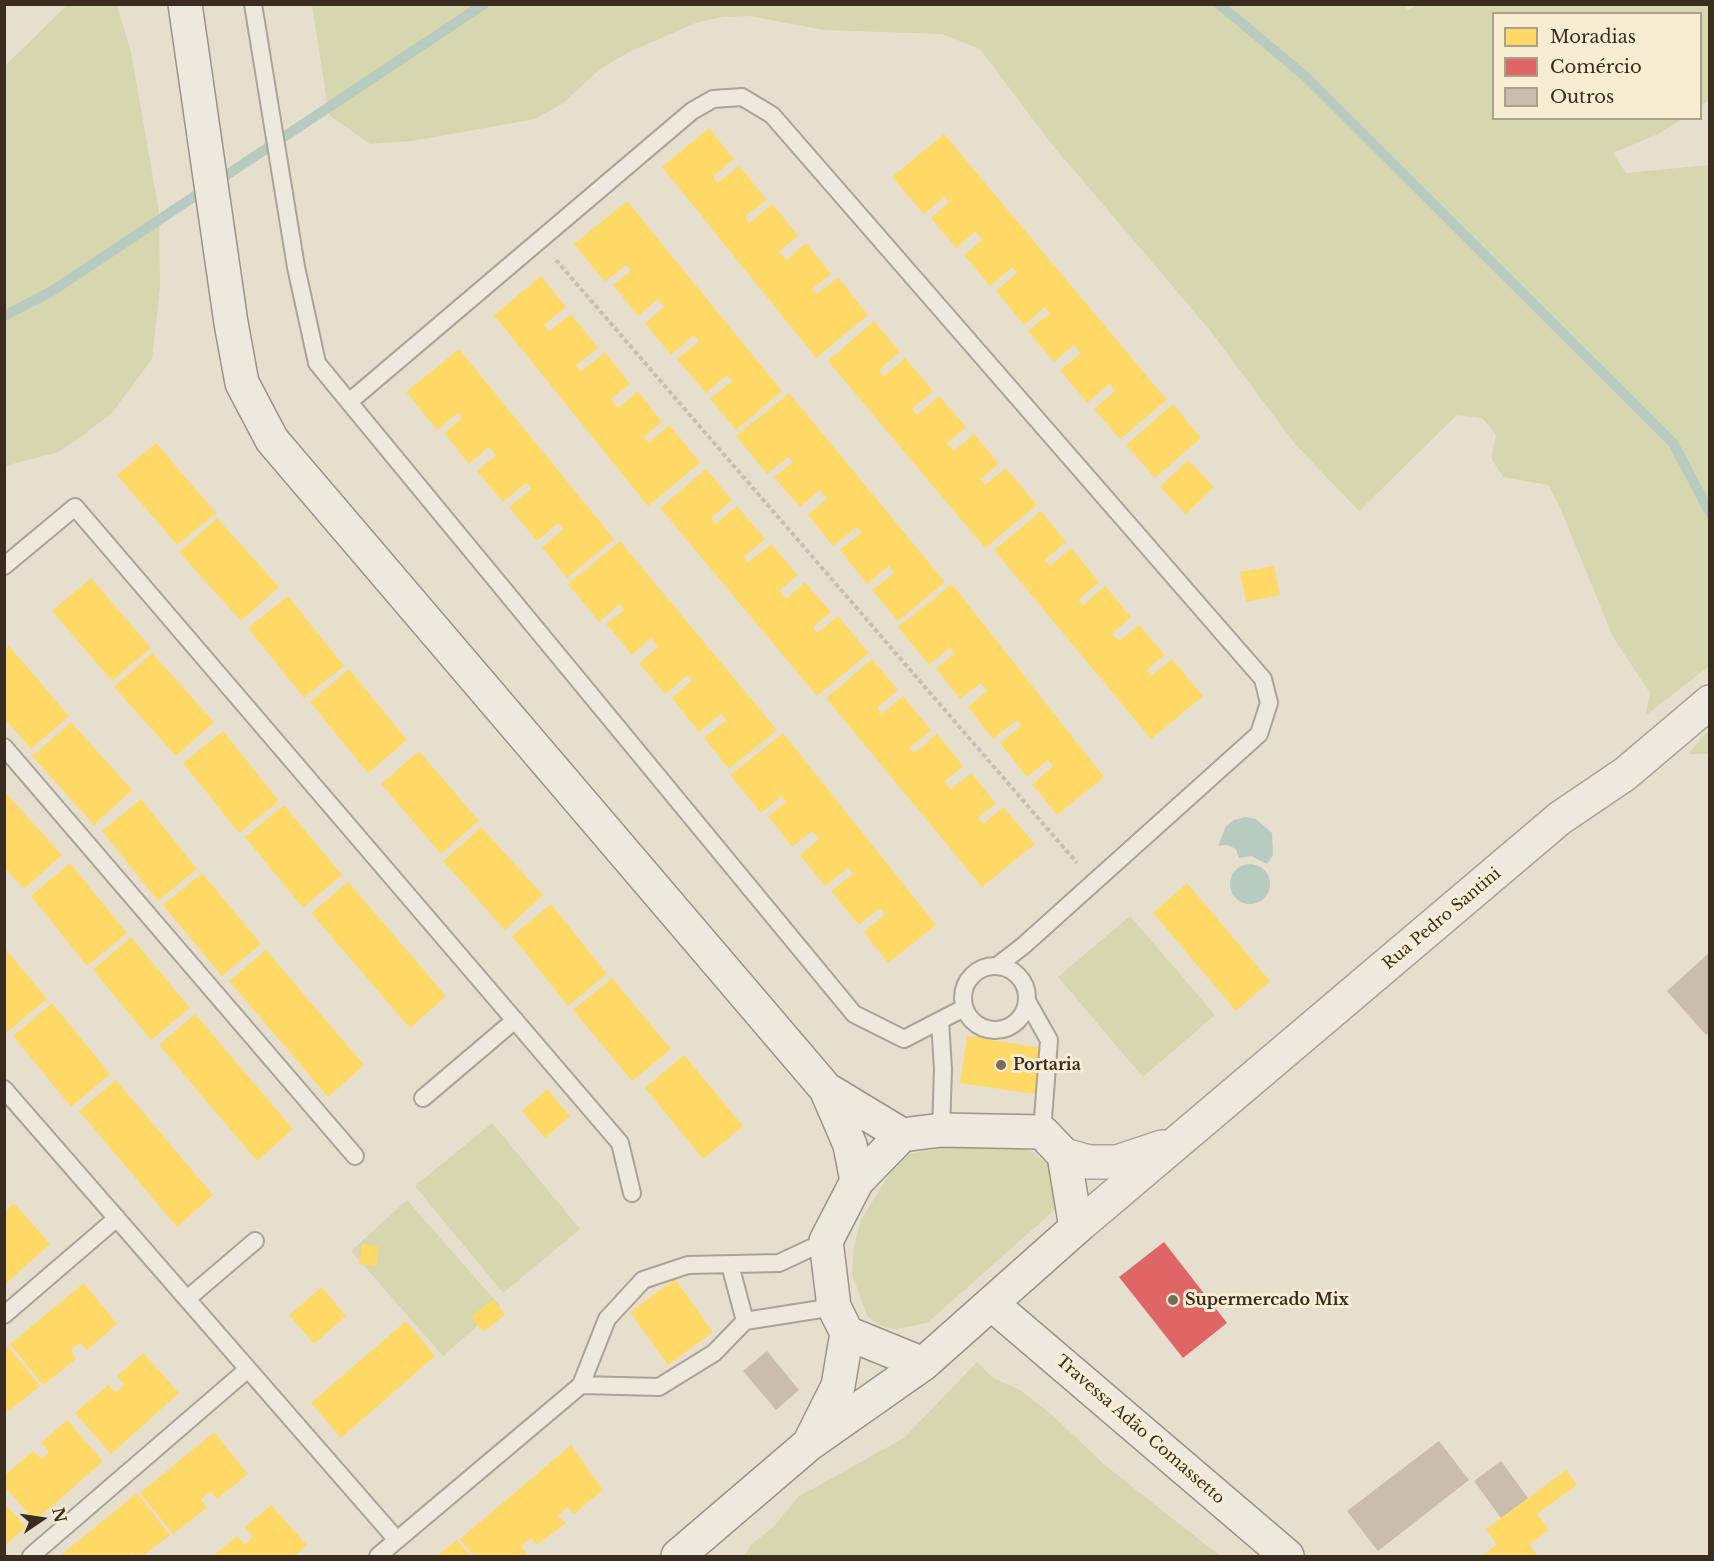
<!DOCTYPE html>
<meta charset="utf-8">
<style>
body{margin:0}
#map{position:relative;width:1714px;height:1561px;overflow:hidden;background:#e6dfce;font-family:"Libre Baskerville",serif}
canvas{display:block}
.frame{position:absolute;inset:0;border:6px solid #3a2c1e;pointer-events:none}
.legend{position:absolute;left:1492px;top:12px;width:210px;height:108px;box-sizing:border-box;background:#f7edd3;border:2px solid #aba08b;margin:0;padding:8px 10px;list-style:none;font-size:18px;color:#3a2c1e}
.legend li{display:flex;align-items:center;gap:12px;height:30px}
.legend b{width:30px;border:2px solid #aba08b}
.north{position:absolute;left:12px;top:1489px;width:60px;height:60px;-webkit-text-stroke:4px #f7edd3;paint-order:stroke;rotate:77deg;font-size:16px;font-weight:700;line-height:24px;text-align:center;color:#3a2c1e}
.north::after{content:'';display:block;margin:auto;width:21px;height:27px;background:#3a2c1e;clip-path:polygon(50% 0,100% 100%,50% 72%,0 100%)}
</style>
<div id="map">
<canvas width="1714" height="1561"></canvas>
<div class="frame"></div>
<ul class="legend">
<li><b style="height:16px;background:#ffd966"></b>Moradias</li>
<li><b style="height:16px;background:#e06666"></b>Comércio</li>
<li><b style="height:16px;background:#cabdae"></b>Outros</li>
</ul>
<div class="north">N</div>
</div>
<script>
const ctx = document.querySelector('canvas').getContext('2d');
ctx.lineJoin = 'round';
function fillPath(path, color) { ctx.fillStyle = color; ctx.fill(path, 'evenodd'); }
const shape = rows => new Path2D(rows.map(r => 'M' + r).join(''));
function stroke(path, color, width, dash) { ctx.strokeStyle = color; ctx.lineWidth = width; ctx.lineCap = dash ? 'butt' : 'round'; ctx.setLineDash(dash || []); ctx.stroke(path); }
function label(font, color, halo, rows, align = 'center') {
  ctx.font = font + ' "Libre Baskerville",serif'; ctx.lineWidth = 6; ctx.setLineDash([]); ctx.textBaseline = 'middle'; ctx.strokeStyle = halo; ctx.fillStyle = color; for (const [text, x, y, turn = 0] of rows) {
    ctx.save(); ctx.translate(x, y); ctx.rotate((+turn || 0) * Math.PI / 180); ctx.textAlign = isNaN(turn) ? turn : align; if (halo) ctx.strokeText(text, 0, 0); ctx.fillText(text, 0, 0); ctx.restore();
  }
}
const green = shape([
 [67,5,117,5,131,52,159,212,160,287,152,359,112,413,75,441,58,452,5,466,5,66],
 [1404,5,1406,11,1419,4,1709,5,1709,100,1701,106,1700,14,1494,14,1494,118,1682,119,1658,134,1613,153,1626,173,1709,165,1709,666,1645,716,1650,693,1613,637,1559,505,1548,485,1503,477,1491,458,1496,435,1482,418,1457,415,1359,511,1295,444,1209,329,1050,142,980,49,942,34,824,30,749,16,723,17,698,22,629,52,600,69,562,104,535,119,412,141,370,144,329,115,312,5],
 [1709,730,1709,754,1688,754],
 [1130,916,1215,1015,1143,1077,1058,977],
 [492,1123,580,1229,503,1293,415,1186],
 [966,1144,1014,1146,1033,1152,1053,1170,1058,1207,927,1323,896,1329,880,1326,867,1316,852,1274,854,1246,861,1220,888,1176,909,1154],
 [407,1200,500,1306,443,1356,351,1251],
 [977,1362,993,1378,1020,1390,1052,1415,1106,1466,1220,1556,744,1556,751,1545,774,1526,798,1497,904,1438]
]);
const water = shape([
 [1245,817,1256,819,1272,833,1273,855,1267,864,1251,856,1239,858,1236,849,1227,845,1218,846,1226,826,1234,820],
 '1230 884a20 20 0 1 1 40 0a20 20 0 1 1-40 0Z'
]);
const homes = shape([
 [709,128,734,159,713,177,717,183,739,166,767,200,745,217,749,223,773,204,798,236,779,251,786,260,806,243,831,274,812,289,817,294,838,277,868,315,816,358,662,167],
 [944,134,1167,400,1120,439,1094,409,1115,391,1109,384,1087,403,1060,370,1081,353,1074,345,1054,362,1028,331,1050,313,1045,307,1024,325,996,291,1017,273,1013,267,990,286,964,255,982,240,976,231,956,248,931,218,949,202,944,197,924,214,892,177],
 [627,201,782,391,736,430,710,399,732,381,727,375,706,393,677,359,699,341,694,335,671,355,645,323,664,307,658,299,638,316,613,285,631,270,626,265,605,282,574,244],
 [541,276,566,307,544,325,549,331,571,314,598,348,576,365,581,371,605,352,630,384,611,399,618,408,638,391,662,422,644,437,649,442,670,425,700,463,648,506,494,315],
 [874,321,900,352,879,370,884,376,905,358,933,391,912,409,917,415,939,396,966,427,947,443,954,451,974,434,999,464,981,479,985,485,1006,468,1037,505,985,548,828,361],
 [459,349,614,539,567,578,542,547,563,529,558,523,537,541,509,507,531,489,526,483,503,502,477,471,496,455,489,447,469,464,444,433,462,418,458,413,437,430,406,392],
 [789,393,945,582,898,621,872,590,894,573,889,566,867,584,840,550,861,533,857,527,833,546,808,515,826,499,820,490,800,507,774,477,793,462,788,457,767,474,736,436],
 [1173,404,1201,438,1155,478,1126,445],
 [156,443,216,513,177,545,117,475],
 [1188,460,1214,487,1186,514,1160,487],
 [706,469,732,500,711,518,715,524,737,506,765,539,744,557,748,563,771,544,798,575,779,591,786,599,805,582,831,612,813,627,817,633,838,616,869,653,817,696,660,508],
 [1041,511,1066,542,1045,560,1050,566,1071,548,1099,582,1078,600,1083,605,1105,586,1131,617,1112,634,1119,641,1139,625,1165,655,1147,670,1151,676,1172,659,1203,696,1151,739,994,550],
 [217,518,279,587,241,621,179,552],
 [620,541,777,730,729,769,704,738,726,720,721,714,699,732,672,698,692,680,688,675,665,694,639,663,658,647,651,638,632,655,606,624,624,610,620,604,599,622,568,584],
 [1274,566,1280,595,1246,602,1240,572],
 [91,578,151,648,112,681,52,611],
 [952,584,1104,777,1057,815,1032,784,1053,766,1048,760,1027,777,1000,743,1021,726,1017,720,993,739,968,707,987,691,981,683,960,699,936,668,954,654,950,648,929,665,898,627],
 [288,596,344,666,304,698,248,628],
 [9,646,69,716,31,749,4,718,4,650],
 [152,653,214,722,176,756,114,687],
 [872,659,898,690,877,708,882,714,903,696,931,730,910,748,914,753,937,734,963,766,944,782,951,789,971,773,996,803,978,818,983,824,1003,807,1035,844,982,887,826,698],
 [349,669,407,740,368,773,310,702],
 [71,722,132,790,94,825,32,756],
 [223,731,279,801,239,833,183,763],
 [783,733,936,925,888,963,864,932,885,914,880,908,859,925,831,891,853,874,848,868,825,886,800,855,819,839,812,831,792,847,768,816,786,802,782,796,761,813,730,775],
 [419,751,479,821,441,854,381,784],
 [4,791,62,855,24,889,4,867],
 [141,799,197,869,158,901,102,831],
 [284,805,342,875,303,908,245,837],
 [481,827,543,895,505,930,443,861],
 [70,863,127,933,87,966,31,896],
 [202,873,261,944,222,976,163,905],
 [348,882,446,996,410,1028,311,913],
 [1187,883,1270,981,1236,1011,1153,913],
 [551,904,607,974,568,1006,512,936],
 [131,937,190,1008,151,1040,93,970],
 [4,947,47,999,7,1032,4,1028],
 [266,950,364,1065,328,1097,229,981],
 [612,978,671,1049,632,1081,573,1010],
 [52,1003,110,1074,71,1107,13,1036],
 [195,1014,293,1129,257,1161,159,1045],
 [967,1036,1042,1048,1035,1094,960,1083],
 [684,1055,743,1126,703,1159,645,1088],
 [116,1080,213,1195,177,1227,79,1111],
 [547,1089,570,1116,545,1138,522,1111],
 [14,1203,50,1244,4,1285,4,1212],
 [362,1244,379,1247,376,1266,359,1264],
 [675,1279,713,1332,668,1365,630,1312],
 [84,1283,117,1324,87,1350,80,1343,71,1350,76,1359,43,1385,10,1344],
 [322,1287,346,1316,314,1344,289,1315],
 [493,1299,505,1315,483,1332,471,1317],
 [406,1321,435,1356,341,1438,311,1403],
 [6,1344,40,1386,9,1411,4,1406],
 [143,1353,179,1393,111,1454,75,1413,108,1385,116,1392,124,1385,117,1376],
 [67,1420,103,1461,35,1521,4,1486,4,1476,33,1451,41,1459,49,1452,41,1443],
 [214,1432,248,1474,217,1499,211,1492,201,1499,207,1508,173,1534,140,1493],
 [571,1445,603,1490,574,1514,567,1507,558,1516,566,1523,537,1545,531,1538,521,1546,527,1554,524,1556,474,1556,460,1539],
 [1566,1470,1577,1485,1537,1514,1549,1530,1529,1545,1538,1556,1481,1556,1497,1545,1486,1529],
 [137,1493,170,1535,143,1556,136,1556,133,1553,129,1556,64,1556,62,1554],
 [4,1503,26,1527,4,1546],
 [271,1505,307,1545,294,1556,213,1556,237,1536,245,1544,253,1537,245,1527],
 [457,1540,470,1556,437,1556]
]);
const shops = shape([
 [1164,1242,1227,1323,1183,1358,1119,1277]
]);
const stream = shape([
 [1219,4,1305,76,1673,443,1710,513],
 [4,316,52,291,484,4]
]);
const building = shape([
 [1710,952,1710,1032,1706,1035,1667,991],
 [767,1351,799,1390,776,1410,743,1371],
 [1439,1441,1469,1480,1378,1551,1347,1511],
 [1501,1461,1528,1498,1501,1518,1474,1481]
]);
const path = shape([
 [556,260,1077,863]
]);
const lane = shape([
 [253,4,296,267,317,363,349,402],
 [4,566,75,507,620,1143,632,1193],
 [4,747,355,1156],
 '963 998a32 32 0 1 1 64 0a32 32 0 1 1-64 0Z',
 [1027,1001,1049,1040,1042,1132],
 [964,1008,904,1039,854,1014,349,402,692,111,713,99,742,97,772,115,1263,679,1269,703,1259,734,1023,946,997,966],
 [940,1021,943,1069,941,1130],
 [4,1089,397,1540],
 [423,1098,515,1020],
 [730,1265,745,1321],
 [187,1299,255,1241],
 [4,1315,117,1218],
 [581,1385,659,1387,714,1353,745,1321,834,1307],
 [31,1556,248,1369],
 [378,1556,581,1385,607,1319,643,1280,688,1265,779,1263,826,1241]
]);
const street = shape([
 [1064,1155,1089,1162,1117,1162,1162,1147],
 [1076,1228,1560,818,1625,774,1710,702]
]);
const secondary = shape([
 [185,4,231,323,242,383,272,440,826,1089,902,1135],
 [826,1089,850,1145,857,1181],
 [993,1305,1287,1556],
 [811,1440,838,1386,847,1333],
 [678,1556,809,1444,923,1364,1076,1228,1064,1155,1042,1132,941,1130,902,1135,857,1181,826,1241,834,1307,847,1333,923,1364]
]);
const markers = [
 [1001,1065,6,"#766b5c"],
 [1173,1300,6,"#766b5c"]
];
const streetNames = [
 ["Rua Pedro Santini",1442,919,-40],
 ["Travessa Adão Comassetto",1140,1430,41]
];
const poiNames = [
 ["Portaria",1013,1065],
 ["Supermercado Mix",1185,1300]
];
fillPath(green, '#d6d6af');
fillPath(water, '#b8cbc0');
fillPath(homes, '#ffd966');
fillPath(shops, '#e06666');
stroke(stream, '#b8cbc0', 10);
fillPath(building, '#cabdae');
stroke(lane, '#aba496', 20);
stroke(street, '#aba496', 36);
stroke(secondary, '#9b9386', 36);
stroke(path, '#c7c0b6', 4, [4.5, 3]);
stroke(lane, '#eee9df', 16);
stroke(street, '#eee9df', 33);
stroke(secondary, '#eee9df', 33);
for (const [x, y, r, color] of markers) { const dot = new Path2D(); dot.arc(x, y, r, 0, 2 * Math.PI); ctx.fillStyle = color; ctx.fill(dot); stroke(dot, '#f7edd3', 2); }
label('16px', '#3a2c1e', '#f7edd3', streetNames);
label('bold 16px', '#3a2c1e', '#f7edd3', poiNames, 'left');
</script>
